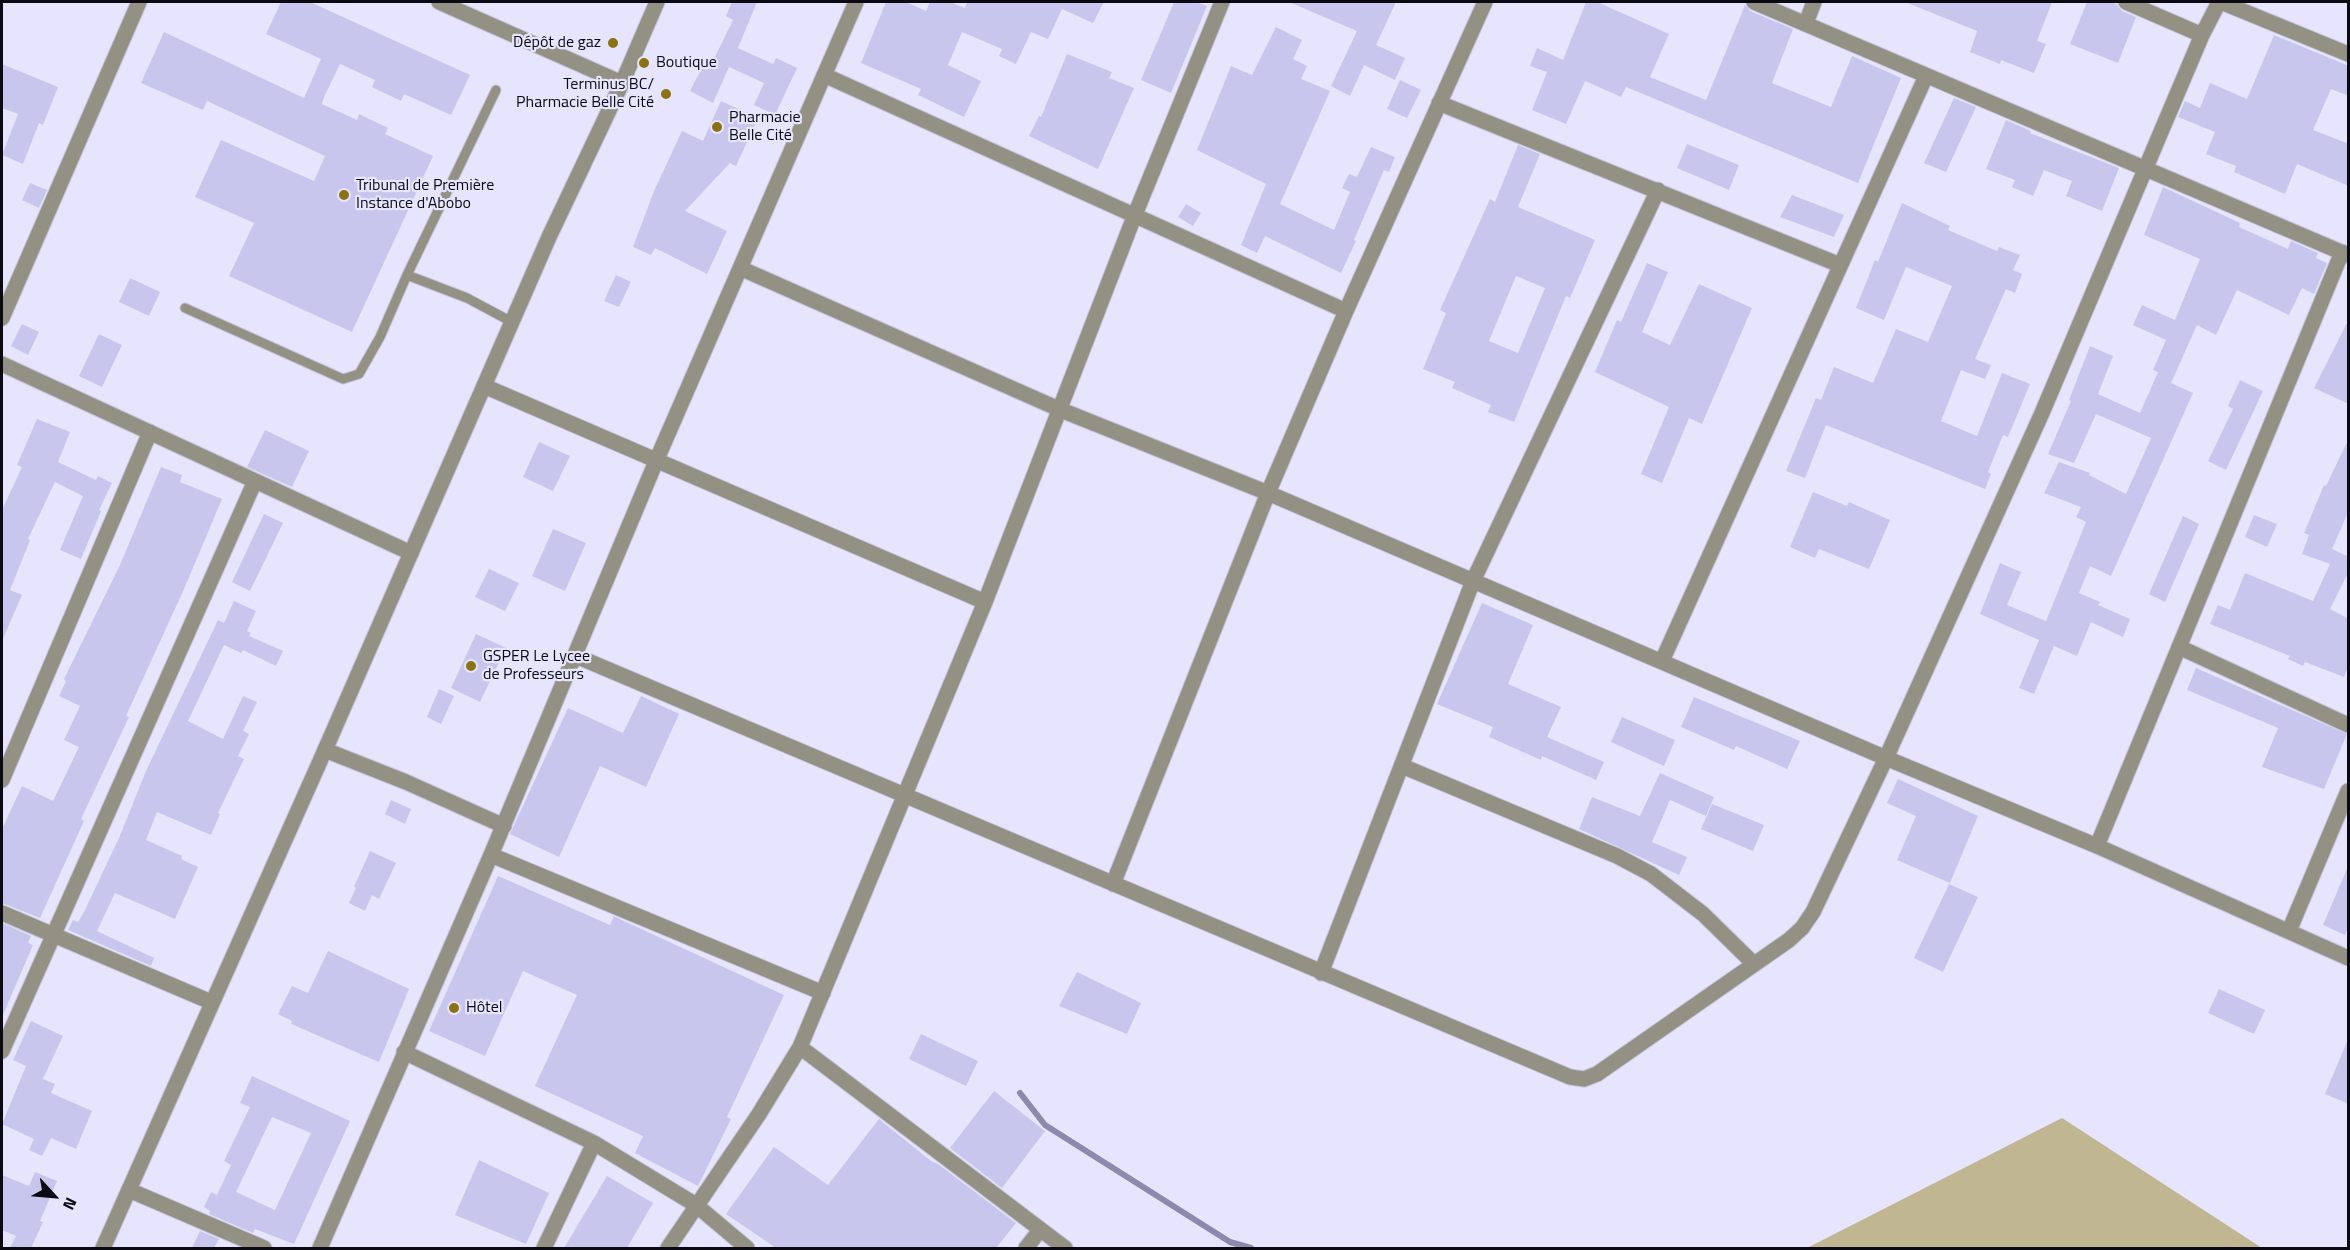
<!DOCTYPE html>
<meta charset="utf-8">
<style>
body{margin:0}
#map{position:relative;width:2350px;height:1250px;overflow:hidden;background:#e6e5fd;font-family:"Titillium Web",sans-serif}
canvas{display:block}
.frame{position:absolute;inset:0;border:3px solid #0b0a13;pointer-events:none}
.north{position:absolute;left:24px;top:1166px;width:60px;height:60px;-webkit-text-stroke:4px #e6e5fd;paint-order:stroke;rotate:116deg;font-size:16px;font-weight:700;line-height:24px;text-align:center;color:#0b0a13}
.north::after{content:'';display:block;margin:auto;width:21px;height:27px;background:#0b0a13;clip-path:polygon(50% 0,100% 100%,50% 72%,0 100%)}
</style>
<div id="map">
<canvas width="2350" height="1250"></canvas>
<div class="frame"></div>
<div class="north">N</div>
</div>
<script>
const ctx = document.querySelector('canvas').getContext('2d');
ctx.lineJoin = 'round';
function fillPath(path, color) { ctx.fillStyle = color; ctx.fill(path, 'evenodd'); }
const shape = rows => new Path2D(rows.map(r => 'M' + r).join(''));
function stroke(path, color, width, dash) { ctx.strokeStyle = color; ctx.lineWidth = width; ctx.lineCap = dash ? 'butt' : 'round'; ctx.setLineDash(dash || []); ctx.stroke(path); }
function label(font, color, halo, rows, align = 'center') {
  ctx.font = font + ' "Titillium Web",sans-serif'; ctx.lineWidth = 4.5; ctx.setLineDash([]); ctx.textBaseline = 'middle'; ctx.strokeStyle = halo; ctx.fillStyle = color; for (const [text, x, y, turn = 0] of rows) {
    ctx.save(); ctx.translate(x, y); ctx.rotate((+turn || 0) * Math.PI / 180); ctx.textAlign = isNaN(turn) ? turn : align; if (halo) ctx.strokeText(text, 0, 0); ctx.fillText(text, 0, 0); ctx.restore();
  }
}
const green = shape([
 [2062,1118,2262,1248,1807,1248]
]);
const stream = shape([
 [1020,1093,1045,1125,1230,1242,1251,1248]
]);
const building = shape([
 [281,2,310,2,470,75,451,115,404,94,401,101,372,87,375,80,340,64,324,97,322,104,357,120,359,114,388,128,385,134,433,156,352,332,229,276,254,223,195,197,221,140,314,181,325,156,207,101,203,110,141,83,164,32,304,98,321,59,266,34],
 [732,2,757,2,738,48,773,64,776,58,797,68,775,115,754,105,764,83,729,67,713,103,690,91,704,64,710,67,733,20,726,16],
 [886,2,906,2,926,11,930,2,950,2,965,8,967,2,1104,2,1093,23,1062,9,1048,39,1031,32,1016,64,999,56,1002,49,962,32,948,65,981,81,964,117,918,95,921,89,861,63],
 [1174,2,1196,2,1207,6,1171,93,1141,80],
 [1289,2,1396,2,1376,45,1405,58,1395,80,1364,65,1350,96,1331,86,1357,31],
 [1586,2,1597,2,1669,34,1650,77,1706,100,1745,5,1750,11,1793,29,1772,83,1831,107,1852,56,1901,78,1858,183,1626,87,1621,97,1585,81,1566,124,1532,110,1547,72,1530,66,1537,48,1563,60],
 [1905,2,2052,2,2037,41,2046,44,2034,73,2001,60,2000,64,1970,52,1977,31],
 [2087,2,2111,2,2116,4,2122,11,2136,17,2118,63,2070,44],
 [1276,27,1302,40,1293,59,1307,66,1301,79,1330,91,1280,204,1334,230,1350,192,1342,188,1349,174,1357,177,1371,147,1395,157,1389,172,1384,170,1354,240,1356,241,1341,273,1265,236,1257,253,1241,245,1266,184,1197,150,1231,66,1252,75],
 [2274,35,2349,66,2349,96,2331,89,2313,130,2349,144,2349,186,2297,164,2285,194,2234,172,2236,166,2206,154,2215,132,2178,117,2185,101,2200,108,2210,83,2247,99],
 [1067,54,1112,72,1109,78,1134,88,1098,169,1029,136,1039,116,1041,117],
 [2,64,58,87,43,125,39,123,23,164,2,155,18,114,2,108],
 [1400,80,1421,90,1407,118,1387,109],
 [1954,98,1976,107,1946,172,1924,163],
 [721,101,758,118,736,166,730,163,685,211,727,231,707,274,655,248,651,255,633,247,654,191,682,131,703,141],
 [2006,120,2031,131,2030,133,2119,168,2102,211,2066,196,2072,181,2044,170,2033,196,2012,187,2015,180,1986,169],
 [1687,144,1739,165,1729,190,1677,168],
 [1518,145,1540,154,1518,207,1595,240,1570,298,1566,296,1514,422,1488,412,1491,405,1452,388,1455,382,1423,369,1446,313,1440,310,1490,199,1495,202],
 [1516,276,1545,288,1518,353,1489,341],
 [30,183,47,190,39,208,22,200],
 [2163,187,2240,223,2239,227,2288,249,2291,241,2318,253,2316,258,2327,263,2314,294,2302,288,2289,315,2237,290,2216,335,2197,325,2171,383,2193,393,2111,576,2090,566,2079,593,2100,602,2098,605,2130,619,2123,637,2091,622,2077,656,2054,646,2034,694,2019,688,2039,640,1980,614,2000,563,2021,572,2007,605,2046,621,2086,522,2076,517,2081,507,2044,493,2059,462,2090,473,2089,475,2126,494,2151,438,2096,414,2074,463,2048,454,2071,401,2069,400,2090,346,2113,356,2098,394,2140,413,2158,372,2153,370,2166,340,2133,325,2142,305,2175,320,2200,259,2144,235],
 [1792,195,1844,215,1834,237,1780,217],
 [1902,203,1950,226,1948,230,1997,251,1999,247,2020,255,2013,270,2022,274,2015,293,2006,289,1975,359,1991,365,1985,379,1961,370,1941,421,1977,436,2002,373,2030,384,2008,437,2003,435,1988,472,1991,474,1985,489,1826,425,1805,478,1786,471,1816,398,1821,400,1834,367,1873,383,1896,329,1928,342,1952,286,1906,267,1884,320,1856,308,1875,260,1878,262],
 [1186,204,1201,213,1193,226,1178,217],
 [1647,263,1668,272,1642,332,1670,345,1699,284,1752,308,1702,424,1689,418,1662,483,1641,474,1669,407,1595,372,1617,320,1621,322],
 [616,275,631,282,619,307,604,301],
 [130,278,160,292,149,316,119,302],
 [2349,319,2349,404,2314,388],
 [22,324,39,332,28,355,11,346],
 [99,334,122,345,102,387,79,376],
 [2240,380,2263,391,2226,470,2208,461,2233,409,2228,406],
 [37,419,70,432,58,462,96,480,98,476,112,483,99,510,101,511,81,559,60,550,83,496,55,482,28,539,30,540,10,590,22,595,2,641,2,510,22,467,17,465],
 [265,430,309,451,292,487,247,467],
 [2349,438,2349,510,2332,549,2349,557,2349,571,2330,609,2349,619,2349,665,2344,677,2305,662,2303,666,2288,659,2290,656,2210,624,2218,605,2230,610,2245,573,2313,601,2330,564,2302,554,2309,535,2304,533,2324,485,2326,486],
 [539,442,570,456,553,491,523,477],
 [161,467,182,475,180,482,222,499,184,589,126,716,129,717,81,819,84,821,40,918,2,903,2,829,22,786,53,801,79,747,64,740,80,706,59,696,66,681,64,679,120,565],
 [1813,492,1847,506,1849,502,1890,520,1869,569,1819,549,1815,558,1790,547],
 [264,514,283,523,250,591,232,582],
 [2254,515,2277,524,2267,547,2245,537],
 [2183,516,2199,524,2165,602,2149,594],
 [553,529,586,543,565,591,532,576],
 [489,569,519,583,505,611,475,597],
 [234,601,256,611,247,631,251,633,249,636,283,651,276,666,243,650,241,653,224,645,188,721,223,739,243,696,257,702,243,731,249,734,238,756,244,759,218,813,220,814,211,835,157,812,146,840,182,856,181,859,198,867,175,919,115,893,97,931,154,958,151,966,68,930,73,920,78,922,84,912,119,838,146,771,218,620,224,623],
 [1482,603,1533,625,1508,684,1561,707,1547,737,1604,762,1596,780,1542,756,1541,760,1489,737,1493,727,1437,704],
 [476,634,506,648,480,702,451,688],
 [2196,668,2347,734,2324,789,2262,767,2278,728,2187,690],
 [439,689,454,696,441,724,427,717],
 [641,696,679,714,646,787,600,766,559,857,510,834,568,708,623,733],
 [1694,697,1800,741,1787,769,1736,746,1734,750,1681,727],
 [1622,717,1675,740,1664,766,1611,742],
 [1660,773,1714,797,1706,816,1670,800,1652,842,1687,857,1679,875,1579,829,1592,797,1640,816],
 [1898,779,1978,816,1950,883,1897,860,1916,816,1887,803],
 [391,800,411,809,405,824,385,814],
 [1712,804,1764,825,1753,851,1701,829],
 [370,851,396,863,379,899,372,895,365,911,349,903,356,888,354,887],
 [2349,864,2349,926,2345,935,2323,925],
 [498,876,610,925,614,916,624,921,784,995,727,1117,731,1119,698,1186,635,1153,643,1136,535,1086,577,995,523,971,485,1056,429,1031],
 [1949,884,1978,897,1943,972,1914,958],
 [2,923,31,936,28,943,33,945,2,1017],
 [328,951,409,989,379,1062,291,1024,292,1021,278,1014,292,986,308,993],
 [1077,972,1141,1003,1127,1034,1059,1006],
 [2219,989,2265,1010,2254,1034,2208,1013],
 [31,1021,63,1036,43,1079,55,1084,51,1093,92,1111,76,1149,51,1138,42,1156,29,1150,34,1139,2,1124,26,1066,13,1060],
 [921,1034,978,1061,966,1086,909,1059],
 [2349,1037,2349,1104,2325,1094],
 [252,1076,350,1121,294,1244,255,1229,253,1233,209,1214,210,1211,204,1207,211,1192,217,1195,231,1165,224,1161,250,1107,240,1103],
 [272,1117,311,1133,275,1210,236,1192],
 [994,1091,1045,1131,1002,1188,950,1148],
 [879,1119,931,1161,938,1164,1016,1223,996,1248,776,1248,726,1214,774,1147,828,1185],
 [479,1160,549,1193,526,1244,455,1215],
 [35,1172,57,1181,40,1221,43,1222,31,1248,10,1248,16,1236,2,1230,2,1175,29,1186],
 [607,1176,653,1203,627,1248,564,1248],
 [200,1231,219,1239,214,1248,192,1248]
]);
const service = shape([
 [496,90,407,275,467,298,512,322],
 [185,308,343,379,359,374,380,337,407,275]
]);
const minor = shape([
 [1754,2,2348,255],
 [2126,2,2202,35],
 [2221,2,2348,54],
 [1806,23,1814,2],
 [824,75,1346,311],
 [1439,103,1840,265],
 [740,268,1061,410,1268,493,1886,758,2097,846,2348,958],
 [2,318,139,2],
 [2,364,411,553],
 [484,386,985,602],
 [2179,647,2348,725],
 [576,656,1570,1077,1584,1079,1597,1074,1789,940,1802,928,1813,912,1886,758,2042,413,2202,35,2219,2],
 [1662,661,1926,76],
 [325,750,406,782,504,826],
 [1402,766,1617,856,1651,874,1703,914,1754,964],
 [2,780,150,432],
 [2097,846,2342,252],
 [491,855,823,993],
 [1113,884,1268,493,1346,311,1485,2],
 [2,913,211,1002],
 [2289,931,2348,791],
 [1321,973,1473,581,1658,190],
 [800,1047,1065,1248],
 [2,1051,255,481],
 [404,1052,594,1143,696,1205,747,1248],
 [129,1190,264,1248],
 [320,1248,491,855,657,459,856,2],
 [544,1248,594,1143],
 [668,1248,759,1114,800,1047,985,602,1134,217,1222,2],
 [1026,1248,1040,1230]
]);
const tertiary = shape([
 [439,2,622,83],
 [103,1248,325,750,549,237,622,83,657,2]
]);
const markers = [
 [613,43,6,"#8b7215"],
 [644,63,6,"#8b7215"],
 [666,94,6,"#8b7215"],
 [717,127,6,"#8b7215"],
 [344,195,6,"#8b7215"],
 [471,666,6,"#8b7215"],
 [454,1008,6,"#8b7215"]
];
const poiNames = [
 ["Dépôt de gaz",601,43,"right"],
 ["Boutique",656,63],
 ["Terminus BC/",654,85,"right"],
 ["Pharmacie Belle Cité",654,103,"right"],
 ["Pharmacie",729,118],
 ["Belle Cité",729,136],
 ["Tribunal de Première",356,186],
 ["Instance d'Abobo",356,204],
 ["GSPER Le Lycee",483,657],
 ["de Professeurs",483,675],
 ["Hôtel",466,1008]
];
fillPath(green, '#c1b692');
stroke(stream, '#8c89ad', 6);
fillPath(building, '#c8c6ed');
stroke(service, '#c3c2d8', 11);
stroke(minor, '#c3c2d8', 17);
stroke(tertiary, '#c3c2d8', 17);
stroke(service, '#939084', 9);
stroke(minor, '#939084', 15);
stroke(tertiary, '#939084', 15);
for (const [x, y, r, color] of markers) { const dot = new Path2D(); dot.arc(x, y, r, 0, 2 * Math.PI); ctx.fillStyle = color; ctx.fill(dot); stroke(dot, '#e6e5fd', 2); }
label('16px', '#0b0a13', '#e6e5fd', poiNames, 'left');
</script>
